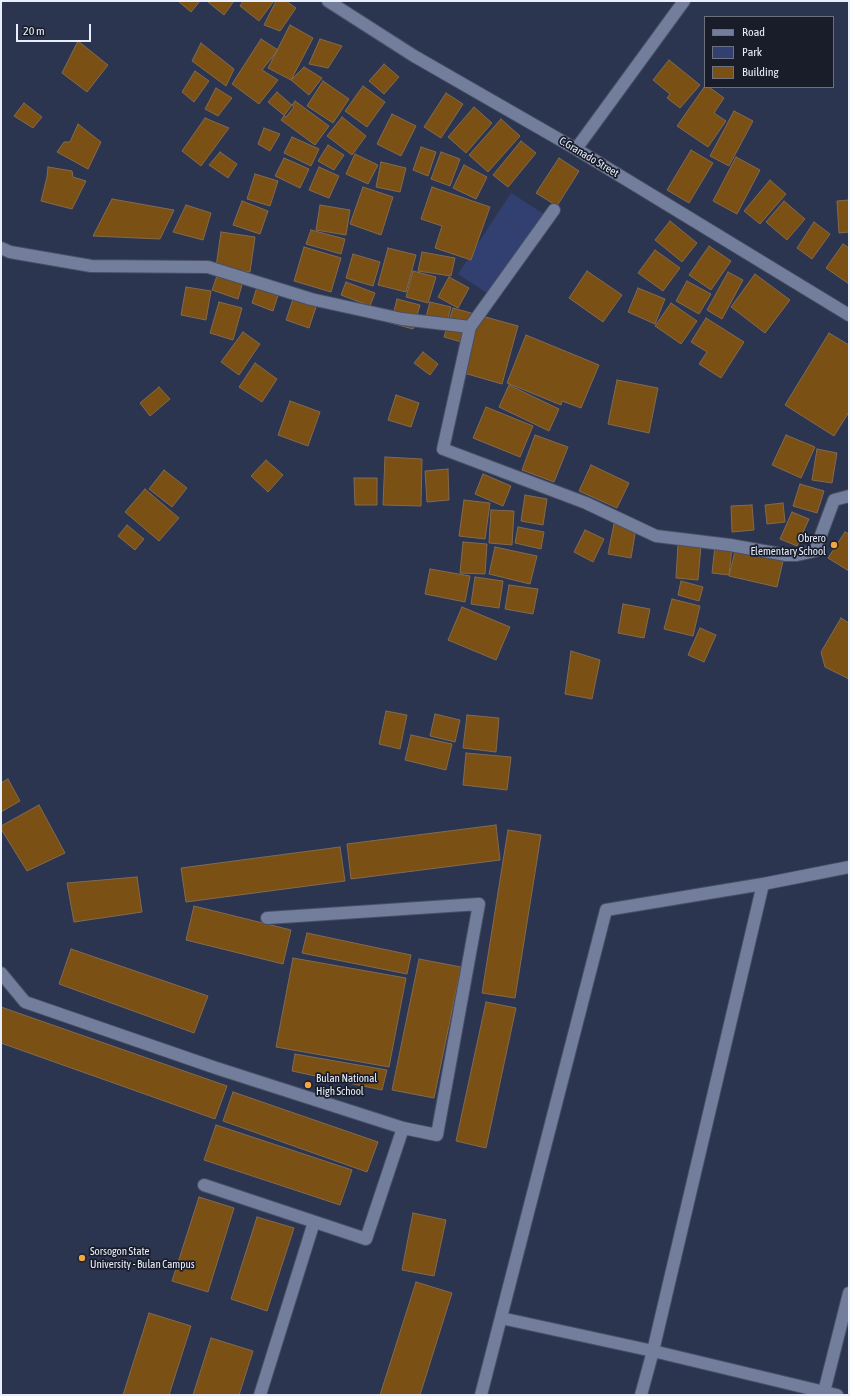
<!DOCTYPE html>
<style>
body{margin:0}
#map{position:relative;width:850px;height:1396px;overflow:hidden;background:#2c3550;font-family:"Asap Condensed",sans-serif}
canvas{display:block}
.frame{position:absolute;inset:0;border:2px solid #eaeffd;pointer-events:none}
.legend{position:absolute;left:704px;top:16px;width:130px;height:72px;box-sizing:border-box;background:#191d2a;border:1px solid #6d717e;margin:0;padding:5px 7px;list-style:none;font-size:12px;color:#eaeffd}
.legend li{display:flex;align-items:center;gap:8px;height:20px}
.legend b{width:20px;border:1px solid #6d717e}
.scale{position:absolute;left:16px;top:24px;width:75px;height:18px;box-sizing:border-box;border:2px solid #eaeffd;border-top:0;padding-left:5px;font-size:12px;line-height:14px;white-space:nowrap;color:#eaeffd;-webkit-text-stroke:3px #191d2a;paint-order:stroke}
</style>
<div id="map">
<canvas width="850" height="1396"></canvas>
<div class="frame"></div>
<ul class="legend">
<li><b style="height:5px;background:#727e9c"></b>Road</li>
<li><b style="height:11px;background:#314070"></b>Park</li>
<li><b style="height:11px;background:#7b5015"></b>Building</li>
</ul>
<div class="scale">20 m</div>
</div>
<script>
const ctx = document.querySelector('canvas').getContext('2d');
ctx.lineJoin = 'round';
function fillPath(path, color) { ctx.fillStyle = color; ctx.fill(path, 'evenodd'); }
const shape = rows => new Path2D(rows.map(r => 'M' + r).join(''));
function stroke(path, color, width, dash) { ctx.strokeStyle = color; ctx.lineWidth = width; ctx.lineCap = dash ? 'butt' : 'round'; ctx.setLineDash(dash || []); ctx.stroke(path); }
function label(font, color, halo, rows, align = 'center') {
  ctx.font = font + ' "Asap Condensed",sans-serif'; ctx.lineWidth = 3.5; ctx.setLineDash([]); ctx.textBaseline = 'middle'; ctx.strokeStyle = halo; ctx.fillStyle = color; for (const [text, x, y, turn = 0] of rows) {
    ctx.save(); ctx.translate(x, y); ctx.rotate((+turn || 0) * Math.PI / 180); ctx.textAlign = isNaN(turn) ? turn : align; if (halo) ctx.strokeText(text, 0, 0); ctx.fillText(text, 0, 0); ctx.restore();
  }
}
const green = shape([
 [511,193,547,216,493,297,458,274]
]);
const building = shape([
 [178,1,200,1,191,12,178,1],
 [209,1,234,1,224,15,208,2,209,1],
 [243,1,274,1,259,21,240,6,243,1],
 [276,1,286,1,296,8,280,31,264,25,276,1],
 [290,25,313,38,291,80,268,68,290,25],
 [261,39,278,50,262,70,278,80,259,104,232,84,261,39],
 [320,39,342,46,328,68,309,64,320,39],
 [78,41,108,65,87,92,62,73,78,41],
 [201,43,234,69,226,86,192,61,201,43],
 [669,60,700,85,680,108,667,98,670,94,653,80,669,60],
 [384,64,399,77,384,94,369,81,384,64],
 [304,67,322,78,309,95,291,80,304,67],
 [195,71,209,81,194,102,182,92,195,71],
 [323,81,349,99,333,123,307,106,323,81],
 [363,86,385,102,367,127,345,111,363,86],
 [705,86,709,87,724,98,714,113,726,121,708,147,677,126,705,86],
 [216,88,232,98,218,116,205,109,216,88],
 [277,92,294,107,286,117,268,102,277,92],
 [446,93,463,104,441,138,424,127,446,93],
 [295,101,329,126,315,145,281,120,295,101],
 [24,103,42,117,33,128,14,116,24,103],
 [474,107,492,123,466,153,448,137,474,107],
 [734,111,753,121,729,166,710,156,734,111],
 [392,114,416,126,401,156,377,144,392,114],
 [342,117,366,136,352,155,327,136,342,117],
 [205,118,229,128,201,166,182,151,205,118],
 [501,119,520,136,488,172,469,155,501,119],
 [78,124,101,142,88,169,57,152,64,142,70,142,78,124],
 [264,128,280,134,270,151,258,144,264,128],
 [292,137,319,149,311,166,284,153,292,137],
 [521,141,536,153,508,187,493,175,521,141],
 [328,145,344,155,334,170,318,161,328,145],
 [421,147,436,152,428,176,413,170,421,147],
 [691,150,713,163,689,203,667,190,691,150],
 [220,152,237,164,228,178,209,165,220,152],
 [441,152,460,159,450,186,431,179,441,152],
 [355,154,378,165,368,184,346,174,355,154],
 [736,157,760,170,737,214,713,201,736,157],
 [284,158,309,169,300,188,275,176,284,158],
 [559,158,579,171,557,206,536,193,559,158],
 [381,162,406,168,400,192,376,187,381,162],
 [464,165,487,177,476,199,453,188,464,165],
 [48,167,72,171,73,177,86,181,72,209,41,201,47,177,48,167],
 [319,167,339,176,329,198,309,190,319,167],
 [255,174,278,181,270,206,247,199,255,174],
 [770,180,786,194,760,224,744,211,770,180],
 [363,187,393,197,381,235,350,224,363,187],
 [432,187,490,207,471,260,435,248,442,226,421,219,432,187],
 [112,199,174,210,160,239,93,236,112,199],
 [849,200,849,232,839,233,837,201,849,200],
 [242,201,268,211,260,234,233,225,242,201],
 [784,201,805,219,787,240,766,222,784,201],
 [186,205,211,213,203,240,173,232,186,205],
 [320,205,350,210,346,235,316,230,320,205],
 [670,221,697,243,682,262,655,240,670,221],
 [814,222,830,234,812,259,797,248,814,222],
 [311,230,345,239,341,254,306,244,311,230],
 [221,232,255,237,250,272,216,267,221,232],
 [843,244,849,248,849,284,826,268,843,244],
 [709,246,731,261,711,290,689,275,709,246],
 [304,247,341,258,331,292,294,281,304,247],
 [388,248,416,255,406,292,378,285,388,248],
 [655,250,680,268,663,291,638,273,655,250],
 [422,252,455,258,451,276,418,271,422,252],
 [353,254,380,262,373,286,346,278,353,254],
 [413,271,436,277,428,303,406,297,413,271],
 [587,271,622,295,603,322,569,298,587,271],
 [728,272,743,280,722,319,707,310,728,272],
 [218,273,243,281,238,299,212,290,218,273],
 [755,274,790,300,765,333,731,307,755,274],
 [449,277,469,288,458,308,438,297,449,277],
 [687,281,711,294,699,314,676,301,687,281],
 [346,282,375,293,370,306,341,295,346,282],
 [258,284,279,292,273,311,252,303,258,284],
 [186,287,211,291,206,320,181,315,186,287],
 [638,288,665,299,655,324,628,312,638,288],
 [294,296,317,304,309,328,286,320,294,296],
 [397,299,420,305,413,329,391,323,397,299],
 [219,302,242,308,233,340,210,333,219,302],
 [430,302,451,307,447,322,426,317,430,302],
 [671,303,697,321,681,344,655,326,671,303],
 [453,308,518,326,502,384,457,371,465,343,444,337,453,308],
 [706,318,744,342,721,378,699,364,707,352,691,342,706,318],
 [243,332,260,344,239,375,221,362,243,332],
 [829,333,849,345,849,412,834,436,785,405,829,333],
 [526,335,599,365,581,408,562,401,561,405,507,383,526,335],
 [423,352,438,364,430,375,414,363,423,352],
 [255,363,277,379,262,402,239,387,255,363],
 [617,380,658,388,649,433,608,424,617,380],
 [509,385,559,409,549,431,499,407,509,385],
 [159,387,170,399,150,416,140,403,159,387],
 [396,395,419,403,411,427,388,420,396,395],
 [290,401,320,412,308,446,278,435,290,401],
 [486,407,533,426,520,457,473,438,486,407],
 [535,435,568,447,554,482,522,470,535,435],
 [786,435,815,447,801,478,772,465,786,435],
 [817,449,837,453,832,483,812,480,817,449],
 [385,457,422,459,421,506,383,505,385,457],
 [266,460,283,475,268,492,251,476,266,460],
 [591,465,629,483,617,508,579,491,591,465],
 [448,469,449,500,427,502,425,471,448,469],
 [164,470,187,488,172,507,149,489,164,470],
 [483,474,511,486,503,506,475,494,483,474],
 [354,478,377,478,377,505,355,505,354,478],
 [800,484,824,491,817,513,793,506,800,484],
 [145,489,179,518,159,541,125,512,145,489],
 [525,495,547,499,543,525,521,521,525,495],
 [464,500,490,503,485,539,459,536,464,500],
 [783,503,785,522,767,524,765,505,783,503],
 [752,505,754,530,732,532,731,506,752,505],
 [491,510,514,511,512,545,489,543,491,510],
 [792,512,809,519,797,546,780,539,792,512],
 [614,524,636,528,631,558,608,554,614,524],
 [127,525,144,539,135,550,118,536,127,525],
 [518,527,544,532,541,549,515,543,518,527],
 [585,530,604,539,593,562,574,552,585,530],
 [845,532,849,534,849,571,828,558,845,532],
 [463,542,487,544,485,574,460,573,463,542],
 [678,544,701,545,698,580,676,578,678,544],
 [715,546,732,548,729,575,712,573,715,546],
 [495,547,537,556,530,584,489,574,495,547],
 [736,547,784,557,777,587,729,576,736,547],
 [430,569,470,576,465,602,425,594,430,569],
 [475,577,503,581,499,608,471,604,475,577],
 [681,581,703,587,699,601,678,595,681,581],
 [509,585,538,589,533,614,505,609,509,585],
 [672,599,700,606,693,636,664,629,672,599],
 [623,604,650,609,644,638,618,633,623,604],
 [462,607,510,627,496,660,448,640,462,607],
 [841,618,849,623,849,679,825,667,821,652,841,618],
 [700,628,716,635,704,662,688,655,700,628],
 [571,651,600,660,592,699,565,694,571,651],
 [386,711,407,715,400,749,379,744,386,711],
 [435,714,460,720,455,742,430,736,435,714],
 [467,715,499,718,496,752,463,748,467,715],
 [411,735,452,744,446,770,405,760,411,735],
 [466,753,511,757,507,790,463,785,466,753],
 [8,779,20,801,1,812,1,783,8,779],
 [39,805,65,853,27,871,1,829,1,826,39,805],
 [496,825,500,860,351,879,347,844,496,825],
 [508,830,541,835,515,998,482,993,508,830],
 [340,847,345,881,186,902,181,868,340,847],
 [137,877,142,912,74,922,67,883,137,877],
 [194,906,291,930,283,964,186,940,194,906],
 [307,933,411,955,407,974,302,953,307,933],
 [71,949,208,996,194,1033,59,984,71,949],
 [293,958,406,978,389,1067,276,1047,293,958],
 [419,959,461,967,434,1098,392,1090,419,959],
 [486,1002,516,1008,486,1148,456,1141,486,1002],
 [1,1007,227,1086,215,1119,1,1043,1,1007],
 [295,1054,387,1070,382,1090,292,1071,295,1054],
 [233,1092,378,1142,367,1172,223,1121,233,1092],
 [216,1125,352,1170,340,1205,204,1160,216,1125],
 [199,1197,234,1208,208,1292,172,1281,199,1197],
 [413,1213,446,1220,434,1276,402,1270,413,1213],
 [257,1217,294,1228,267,1311,231,1299,257,1217],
 [416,1282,452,1293,420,1395,380,1395,416,1282],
 [149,1313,191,1326,169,1395,123,1395,149,1313],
 [211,1338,253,1351,239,1395,193,1395,211,1338]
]);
const minor = shape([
 [328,1,414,56,576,149,849,315],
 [576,149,684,1],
 [1,248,10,252,91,266,208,267,311,299,402,319,470,327,443,449,586,503,656,536,730,545,786,555,797,555,815,551,834,500,849,496],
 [470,327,554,210],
 [1,973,25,1002,216,1068,403,1128,437,1135,479,904,267,918],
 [204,1185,366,1239,403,1128],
 [501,1318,653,1351,837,1395],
 [824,1392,849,1293],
 [260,1395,314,1222],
 [481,1395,606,910,763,884,849,867],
 [641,1395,653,1351,763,884]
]);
const markers = [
 [834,545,4,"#f2a541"],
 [308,1085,4,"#f2a541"],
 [82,1258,4,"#f2a541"]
];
const streetNames = [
 ["C.Granado Street",589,157,31]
];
const poiNames = [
 ["Obrero",826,539,"right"],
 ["Elementary School",826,552,"right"],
 ["Bulan National",316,1079],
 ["High School",316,1092],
 ["Sorsogon State",90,1252],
 ["University - Bulan Campus",90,1265]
];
fillPath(green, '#314070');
fillPath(building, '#7b5015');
stroke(building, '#826a50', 1);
stroke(minor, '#484f65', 14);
stroke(minor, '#727e9c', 12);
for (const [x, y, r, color] of markers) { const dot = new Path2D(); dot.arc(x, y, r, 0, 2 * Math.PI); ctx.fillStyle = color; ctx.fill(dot); stroke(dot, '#191d2a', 1.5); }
label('11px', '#eaeffd', '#191d2a', streetNames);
label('11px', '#eaeffd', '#191d2a', poiNames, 'left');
</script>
